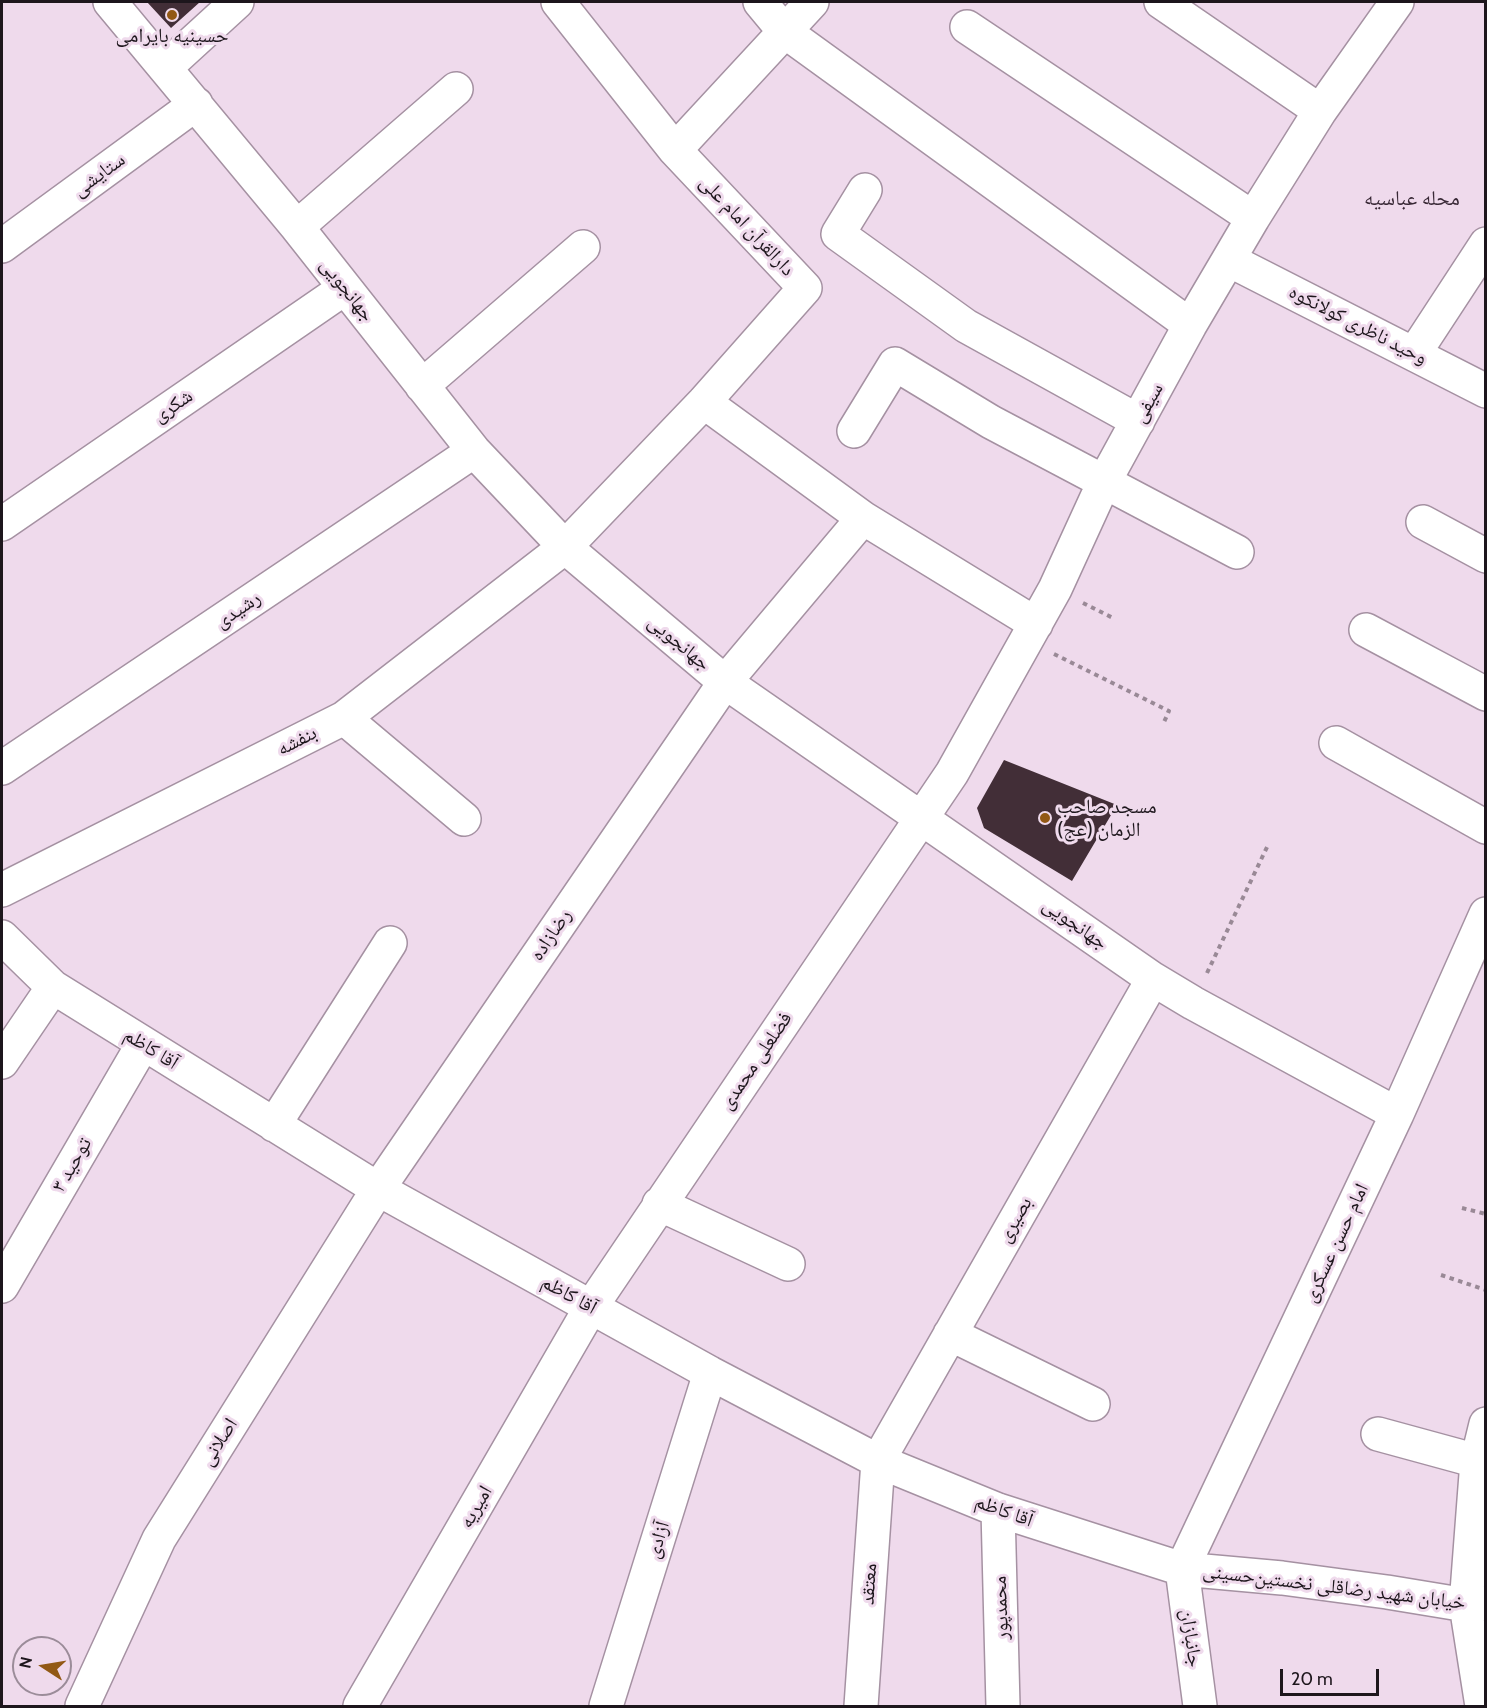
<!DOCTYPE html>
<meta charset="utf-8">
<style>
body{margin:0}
#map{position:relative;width:1487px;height:1708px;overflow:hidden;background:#efdaec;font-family:Cabin,sans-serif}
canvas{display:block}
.frame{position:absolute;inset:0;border:3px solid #1d161c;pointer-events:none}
.north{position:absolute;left:12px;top:1636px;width:60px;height:60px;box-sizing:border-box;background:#efdaec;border:2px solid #9b8c99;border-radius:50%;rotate:282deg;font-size:16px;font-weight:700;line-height:24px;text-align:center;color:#1d161c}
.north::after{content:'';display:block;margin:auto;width:21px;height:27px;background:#925915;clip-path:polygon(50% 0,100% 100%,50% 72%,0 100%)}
.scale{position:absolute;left:1280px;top:1669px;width:99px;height:27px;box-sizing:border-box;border:3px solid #1d161c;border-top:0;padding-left:8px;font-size:18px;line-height:21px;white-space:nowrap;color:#1d161c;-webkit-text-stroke:4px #efdaec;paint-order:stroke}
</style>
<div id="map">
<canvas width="1487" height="1708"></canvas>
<div class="frame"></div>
<div class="north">N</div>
<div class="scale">20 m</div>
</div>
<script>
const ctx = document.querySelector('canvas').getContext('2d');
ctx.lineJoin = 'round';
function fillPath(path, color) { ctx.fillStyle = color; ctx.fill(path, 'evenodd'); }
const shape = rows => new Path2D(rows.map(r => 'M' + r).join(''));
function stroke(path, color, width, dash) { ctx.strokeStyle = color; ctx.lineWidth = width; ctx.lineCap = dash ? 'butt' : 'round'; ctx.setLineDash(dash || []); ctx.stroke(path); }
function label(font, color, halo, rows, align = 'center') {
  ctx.font = font + ' Cabin,"Noto Naskh Arabic",sans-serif'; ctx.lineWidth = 6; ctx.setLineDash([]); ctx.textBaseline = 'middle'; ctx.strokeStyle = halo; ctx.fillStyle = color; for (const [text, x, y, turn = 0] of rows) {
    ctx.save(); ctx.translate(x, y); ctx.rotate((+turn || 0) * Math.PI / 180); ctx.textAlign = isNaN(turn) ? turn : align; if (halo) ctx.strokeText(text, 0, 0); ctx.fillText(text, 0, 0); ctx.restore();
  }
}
const building = shape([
 [147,2,200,2,171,28],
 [1004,760,1117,805,1072,881,984,828,977,808]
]);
const path = shape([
 [1083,603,1113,618],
 [1054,654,1169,711,1164,722],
 [1207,973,1268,845],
 [1462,1208,1486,1214],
 [1441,1275,1486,1290]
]);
const minor = shape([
 [110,2,297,227,474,451,565,547,725,682,1153,979,1193,1003,1397,1114],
 [760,2,784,31,1190,325],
 [1161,2,1320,111],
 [967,27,1253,218],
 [166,67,237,2],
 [675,150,812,2],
 [865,190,838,234,966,326,1138,421],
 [297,227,456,89],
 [2,246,196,104],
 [1229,260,1486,391],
 [1414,354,1486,244],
 [422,386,583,247],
 [704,402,863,518,1036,624],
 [854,431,895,364,991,422,1237,552],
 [1423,522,1486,556],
 [2,524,345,288],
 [1366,630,1486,694],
 [344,718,464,819],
 [1336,743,1486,827],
 [2,768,474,451],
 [2,890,344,718,565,547,704,402,805,288,675,150,558,2],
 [2,937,53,987,378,1189,710,1373,878,1461,998,1510,1182,1569,1282,1578,1387,1592,1466,1605,1486,1604],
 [2,1062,53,987],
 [274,1125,390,943],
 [659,1204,788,1264],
 [2,1286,143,1044],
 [950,1334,1093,1404],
 [1378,1434,1477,1461],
 [998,1510,1003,1706],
 [1182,1569,1397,1114,1486,914],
 [1182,1569,1200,1706],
 [82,1706,159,1539,378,1189,725,682,863,518],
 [360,1706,591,1307,952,773,1055,589,1104,482,1190,325,1253,218,1320,111,1397,2],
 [606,1706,710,1373],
 [861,1706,878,1461,1153,979],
 [1482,1706,1466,1605,1477,1461,1486,1424]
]);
const markers = [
 [172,15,6,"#925915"],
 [1045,818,6,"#925915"]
];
const poiNames = [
 ["حسینیه بایرامی",172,36],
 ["مسجد صاحب",1057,807,"left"],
 ["الزمان (عج)",1057,830,"left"]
];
const streetNames = [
 ["ستایشی",99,175,-36],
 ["دارالقرآن امام علی",747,226,47],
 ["جهانجویی",347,290,52],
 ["وحید ناظری کولانکوه",1358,325,27],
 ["سیفی",1148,403,-61],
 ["شکری",173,406,-34],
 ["رشیدی",238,610,-34],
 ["جهانجویی",679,643,40],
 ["بنفشه",297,741,-27],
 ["جهانجویی",1075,924,35],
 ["رضازاده",551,935,-56],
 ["آقا کاظم",151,1049,32],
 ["فضلعلی محمدی",756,1061,-56],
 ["توحید ۳",72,1165,-60],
 ["بصیری",1015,1220,-60],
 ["امام حسن عسکری",1336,1243,-65],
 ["آقا کاظم",569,1295,29],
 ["اصلانی",219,1442,-58],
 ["امیریه",476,1507,-60],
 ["آقا کاظم",1004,1511,20],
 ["آزادی",658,1540,-73],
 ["معتقد",869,1584,-86],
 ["خیابان شهید رضاقلی نخستین‌حسینی",1334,1587,7],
 ["محمدپور",1001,1608,-92],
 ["جانبازان",1191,1638,82]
];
const neighbourhoodNames = [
 ["محله عباسیه",1412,199]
];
fillPath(building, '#422e37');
stroke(minor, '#a591a2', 36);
stroke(path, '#998996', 4, [4.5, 4.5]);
stroke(minor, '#fff', 33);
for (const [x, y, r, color] of markers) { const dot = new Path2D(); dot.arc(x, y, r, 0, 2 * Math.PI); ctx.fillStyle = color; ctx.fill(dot); stroke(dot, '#efdaec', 2); }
label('20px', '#1d161c', '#efdaec', poiNames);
label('20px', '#1d161c', '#efdaec', streetNames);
label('21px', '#392936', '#efdaec', neighbourhoodNames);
</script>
